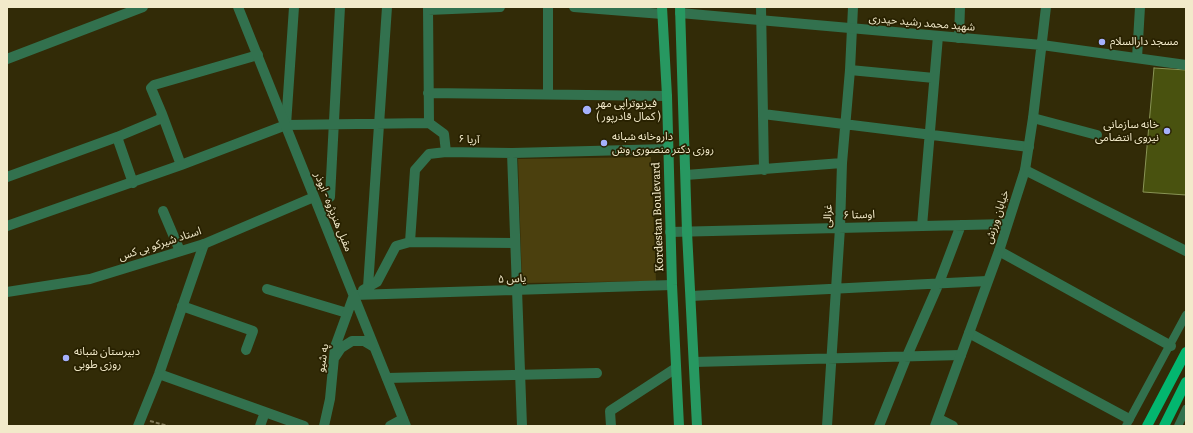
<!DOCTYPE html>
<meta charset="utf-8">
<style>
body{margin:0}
#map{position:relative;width:1193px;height:433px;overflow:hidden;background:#322b07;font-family:Literata,serif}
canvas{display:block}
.frame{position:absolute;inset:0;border:8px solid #f2eaca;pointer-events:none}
</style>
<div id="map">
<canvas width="1193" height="433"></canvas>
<div class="frame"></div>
</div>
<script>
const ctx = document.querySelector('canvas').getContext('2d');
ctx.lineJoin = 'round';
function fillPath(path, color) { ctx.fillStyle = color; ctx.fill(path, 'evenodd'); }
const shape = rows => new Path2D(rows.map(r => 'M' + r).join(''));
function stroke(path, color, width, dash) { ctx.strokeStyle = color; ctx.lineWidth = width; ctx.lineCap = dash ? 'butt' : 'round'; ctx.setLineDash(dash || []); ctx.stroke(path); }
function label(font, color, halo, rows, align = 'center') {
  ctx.font = font + ' Literata,"Noto Sans Arabic",serif'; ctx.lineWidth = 3.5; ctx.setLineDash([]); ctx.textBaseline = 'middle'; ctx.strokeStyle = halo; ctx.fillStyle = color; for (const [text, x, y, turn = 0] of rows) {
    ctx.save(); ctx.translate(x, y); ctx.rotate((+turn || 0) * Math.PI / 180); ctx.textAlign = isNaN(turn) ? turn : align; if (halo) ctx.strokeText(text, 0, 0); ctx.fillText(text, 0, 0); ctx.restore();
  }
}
const green = shape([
 [651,157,656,281,522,283,518,159]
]);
const building = shape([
 [1154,68,1186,70,1186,195,1143,192,1154,68]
]);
const path = shape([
 [150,421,168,426]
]);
const pedestrian = shape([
 [1126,426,1186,315],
 [1178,426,1186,409]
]);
const minor = shape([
 [428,7,429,123],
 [548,7,548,94],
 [574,7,662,14],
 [761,7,764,170],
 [428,10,500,7],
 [959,38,960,7],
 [1137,58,1140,7],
 [7,59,143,7],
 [850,70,934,78],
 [428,93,667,96],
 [162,114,181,165],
 [763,114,1029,147],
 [1033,118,1097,135],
 [286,125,294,7],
 [117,137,133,183],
 [512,153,522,426],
 [1025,170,1186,251],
 [686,175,842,163],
 [7,177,117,137,160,119,162,114,151,88,154,85,258,55],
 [330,197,340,7],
 [163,211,180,251],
 [7,226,181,165,286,125,429,123,444,134,446,152],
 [922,226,938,36],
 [670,232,1007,224],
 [410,242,514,243],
 [999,251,1171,346],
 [368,287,377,282,396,246,410,242,415,170,429,154,446,152,512,153,668,149],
 [267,289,347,313],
 [363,290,368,287,387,7],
 [354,295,672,285],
 [691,296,987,281],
 [182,306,253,331,246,350],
 [969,333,1129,419],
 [694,362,961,355],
 [159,374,304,426],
 [387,378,597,373],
 [939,419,953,426],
 [138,426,159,374,204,244],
 [260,426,265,412],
 [390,426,403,419],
 [611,426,610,411,676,368],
 [827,426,840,228,842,163,850,70,853,7],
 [879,426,907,356,939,283,961,225]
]);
const tertiary = shape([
 [238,7,406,426],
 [680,13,1042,45,1186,65],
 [7,292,90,279,204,244,314,197],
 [335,357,341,348,352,341,364,341,374,347],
 [324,426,330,399,335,347,354,295],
 [935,426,999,251,1025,170,1033,118,1046,7]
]);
const secondary = shape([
 [662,7,667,96,672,285,679,426],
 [680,7,687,232,697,426]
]);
const primary = shape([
 [1147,426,1186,352],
 [1164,426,1186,382]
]);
const markers = [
 [1102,42,4,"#a5b1fc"],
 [587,110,5,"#a5b1fc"],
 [1167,131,4,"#a5b1fc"],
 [604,143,4,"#a5b1fc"],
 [66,358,4,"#a5b1fc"]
];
const streetNames = [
 ["شهید محمد رشید حیدری",922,23,5],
 ["آریا ۶",469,140],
 ["مقبل هنرپژوه - ابوذر",333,212,68],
 ["اوستا ۶",859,215,-2],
 ["غزالی",828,216,-88],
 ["Kordestan Boulevard",658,217,-92],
 ["خیابان ورزش",997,217,-72],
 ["استاد شیرکو بی کس",160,244,-18],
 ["یاس ۵",512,279,-2],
 ["په شیو",323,358,-81]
];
const poiNames = [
 ["مسجد دارالسلام",1110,42],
 ["فیزیوتراپی مهر",596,104],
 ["( کمال قادرپور )",596,117],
 ["خانه سازمانی",1159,125,"right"],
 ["نیروی انتضامی",1159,138,"right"],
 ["داروخانه شبانه",612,137],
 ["روزی دکتر منصوری وش",612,150],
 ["دبیرستان شبانه",74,352],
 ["روزی طوبی",74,365]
];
fillPath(green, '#4b400e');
fillPath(building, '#49520f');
stroke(building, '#899455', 1);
stroke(path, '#827a58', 2, [4, 2]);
stroke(pedestrian, '#32714e', 8);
stroke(minor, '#32714e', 10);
stroke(tertiary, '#32714e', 10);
stroke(secondary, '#279861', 10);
stroke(primary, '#03b66f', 10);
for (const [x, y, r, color] of markers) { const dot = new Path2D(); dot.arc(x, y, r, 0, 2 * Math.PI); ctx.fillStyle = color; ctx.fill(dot); stroke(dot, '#282100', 1.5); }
label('11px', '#f2eaca', '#282100', streetNames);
label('11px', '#f2eaca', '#282100', poiNames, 'left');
</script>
